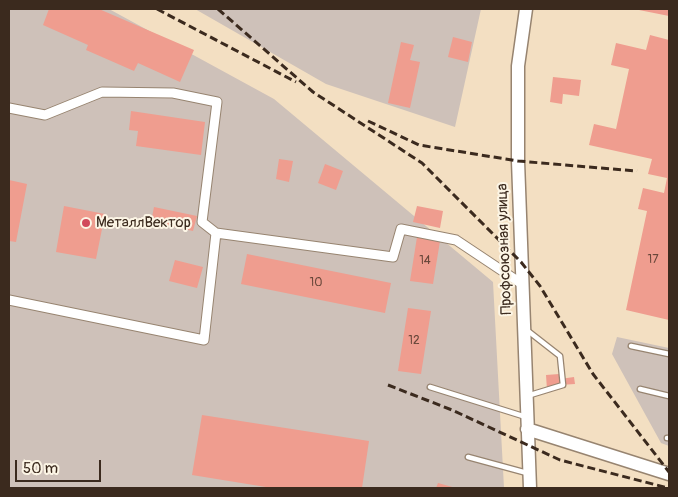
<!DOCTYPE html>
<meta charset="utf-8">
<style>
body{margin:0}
#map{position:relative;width:678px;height:497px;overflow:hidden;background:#f3dfc2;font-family:Pangolin,sans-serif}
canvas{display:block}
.frame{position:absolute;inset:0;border:10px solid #3b2a1e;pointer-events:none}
.scale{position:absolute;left:15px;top:460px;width:86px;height:22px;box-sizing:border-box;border:2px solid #3b2a1e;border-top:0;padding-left:6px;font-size:15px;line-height:18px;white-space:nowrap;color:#3b2a1e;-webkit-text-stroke:4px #fcf5e5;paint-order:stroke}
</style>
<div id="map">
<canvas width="678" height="497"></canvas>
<div class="frame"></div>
<div class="scale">50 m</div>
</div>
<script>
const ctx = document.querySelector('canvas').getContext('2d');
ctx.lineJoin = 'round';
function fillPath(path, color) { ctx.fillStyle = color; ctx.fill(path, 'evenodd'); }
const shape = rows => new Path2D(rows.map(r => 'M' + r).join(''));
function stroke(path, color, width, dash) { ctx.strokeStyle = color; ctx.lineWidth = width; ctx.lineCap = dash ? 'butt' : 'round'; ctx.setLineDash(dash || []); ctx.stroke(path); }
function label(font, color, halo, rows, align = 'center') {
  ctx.font = font + ' Pangolin,sans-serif'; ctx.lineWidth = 4; ctx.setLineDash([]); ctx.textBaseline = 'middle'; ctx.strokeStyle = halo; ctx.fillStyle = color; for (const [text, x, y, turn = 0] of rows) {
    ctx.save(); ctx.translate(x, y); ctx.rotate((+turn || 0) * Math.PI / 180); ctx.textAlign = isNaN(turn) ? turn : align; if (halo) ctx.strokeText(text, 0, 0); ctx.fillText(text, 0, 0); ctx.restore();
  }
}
const industrial = shape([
 [9,9,109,9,274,99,493,282,504,488,9,488],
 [195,9,481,9,455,127,326,84],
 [617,337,669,348,669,446,661,443,612,354]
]);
const building = shape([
 [49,9,99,9,194,50,180,82,138,63,134,71,86,50,88,45,43,25],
 [639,9,669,9,669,16,639,10],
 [650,35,669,40,669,320,626,310,647,211,638,209,643,188,664,193,667,178,648,174,652,159,589,145,594,124,616,129,629,69,611,65,616,43,646,50],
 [453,37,472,42,468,62,448,57],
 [401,42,414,45,410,60,420,62,410,108,388,103],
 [553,77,581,80,579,96,563,94,562,104,550,102],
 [131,111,205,122,201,155,136,146,138,131,129,130],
 [279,159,293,161,289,182,276,179],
 [325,164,343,171,336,190,318,183],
 [9,180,27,184,16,242,9,241],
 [64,206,105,214,96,259,56,252],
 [417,206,443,211,440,228,413,222],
 [154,207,197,216,193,231,151,222],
 [417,237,440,241,433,284,410,281],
 [247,254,391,283,385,313,241,284],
 [175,260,203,267,197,288,169,281],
 [408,308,431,311,421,374,398,371],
 [559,374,560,379,574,377,575,384,560,385,561,389,547,390,546,375],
 [202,415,369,441,362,488,272,488,192,475],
 [438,483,456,488,436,488]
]);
const service = shape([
 [631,346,669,354],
 [430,387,526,417],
 [640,389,669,396],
 [527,396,563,385,560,356,528,331],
 [667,438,669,438],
 [468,457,527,473]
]);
const minor = shape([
 [9,108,45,115,102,92,173,93,217,102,202,222,216,233],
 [9,300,204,340,216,233,393,257,401,229,456,240,522,284]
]);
const secondary = shape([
 [526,9,518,66,518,161,530,488],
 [527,429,669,474]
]);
const rail = shape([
 [157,9,296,82],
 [218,9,313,92,422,163,521,262,540,286,593,374,669,472],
 [368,121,419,145,518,161,637,171],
 [388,385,452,410,560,460,668,488]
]);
const markers = [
 [86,223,5,"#d1495b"]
];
const numberNames = [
 ["17",653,260],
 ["14",425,261],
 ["10",316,283],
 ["12",414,341]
];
const poiNames = [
 ["МеталлВектор",96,223]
];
const streetNames = [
 ["Профсоюзная улица",505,249,-92]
];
fillPath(industrial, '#cec1b9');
fillPath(building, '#ef9d8f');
stroke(service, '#978470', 7);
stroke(minor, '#978470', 11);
stroke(secondary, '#978470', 15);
stroke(service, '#fff', 4.5);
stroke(minor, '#fff', 9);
stroke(secondary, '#fff', 12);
stroke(rail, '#3b2a1e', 3, [8, 4]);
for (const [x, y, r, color] of markers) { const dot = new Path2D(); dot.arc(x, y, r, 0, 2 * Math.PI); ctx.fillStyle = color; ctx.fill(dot); stroke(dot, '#fcf5e5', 2); }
label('12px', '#68473a', null, numberNames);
label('15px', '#3b2a1e', '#fcf5e5', poiNames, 'left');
label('15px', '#3b2a1e', '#fcf5e5', streetNames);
</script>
